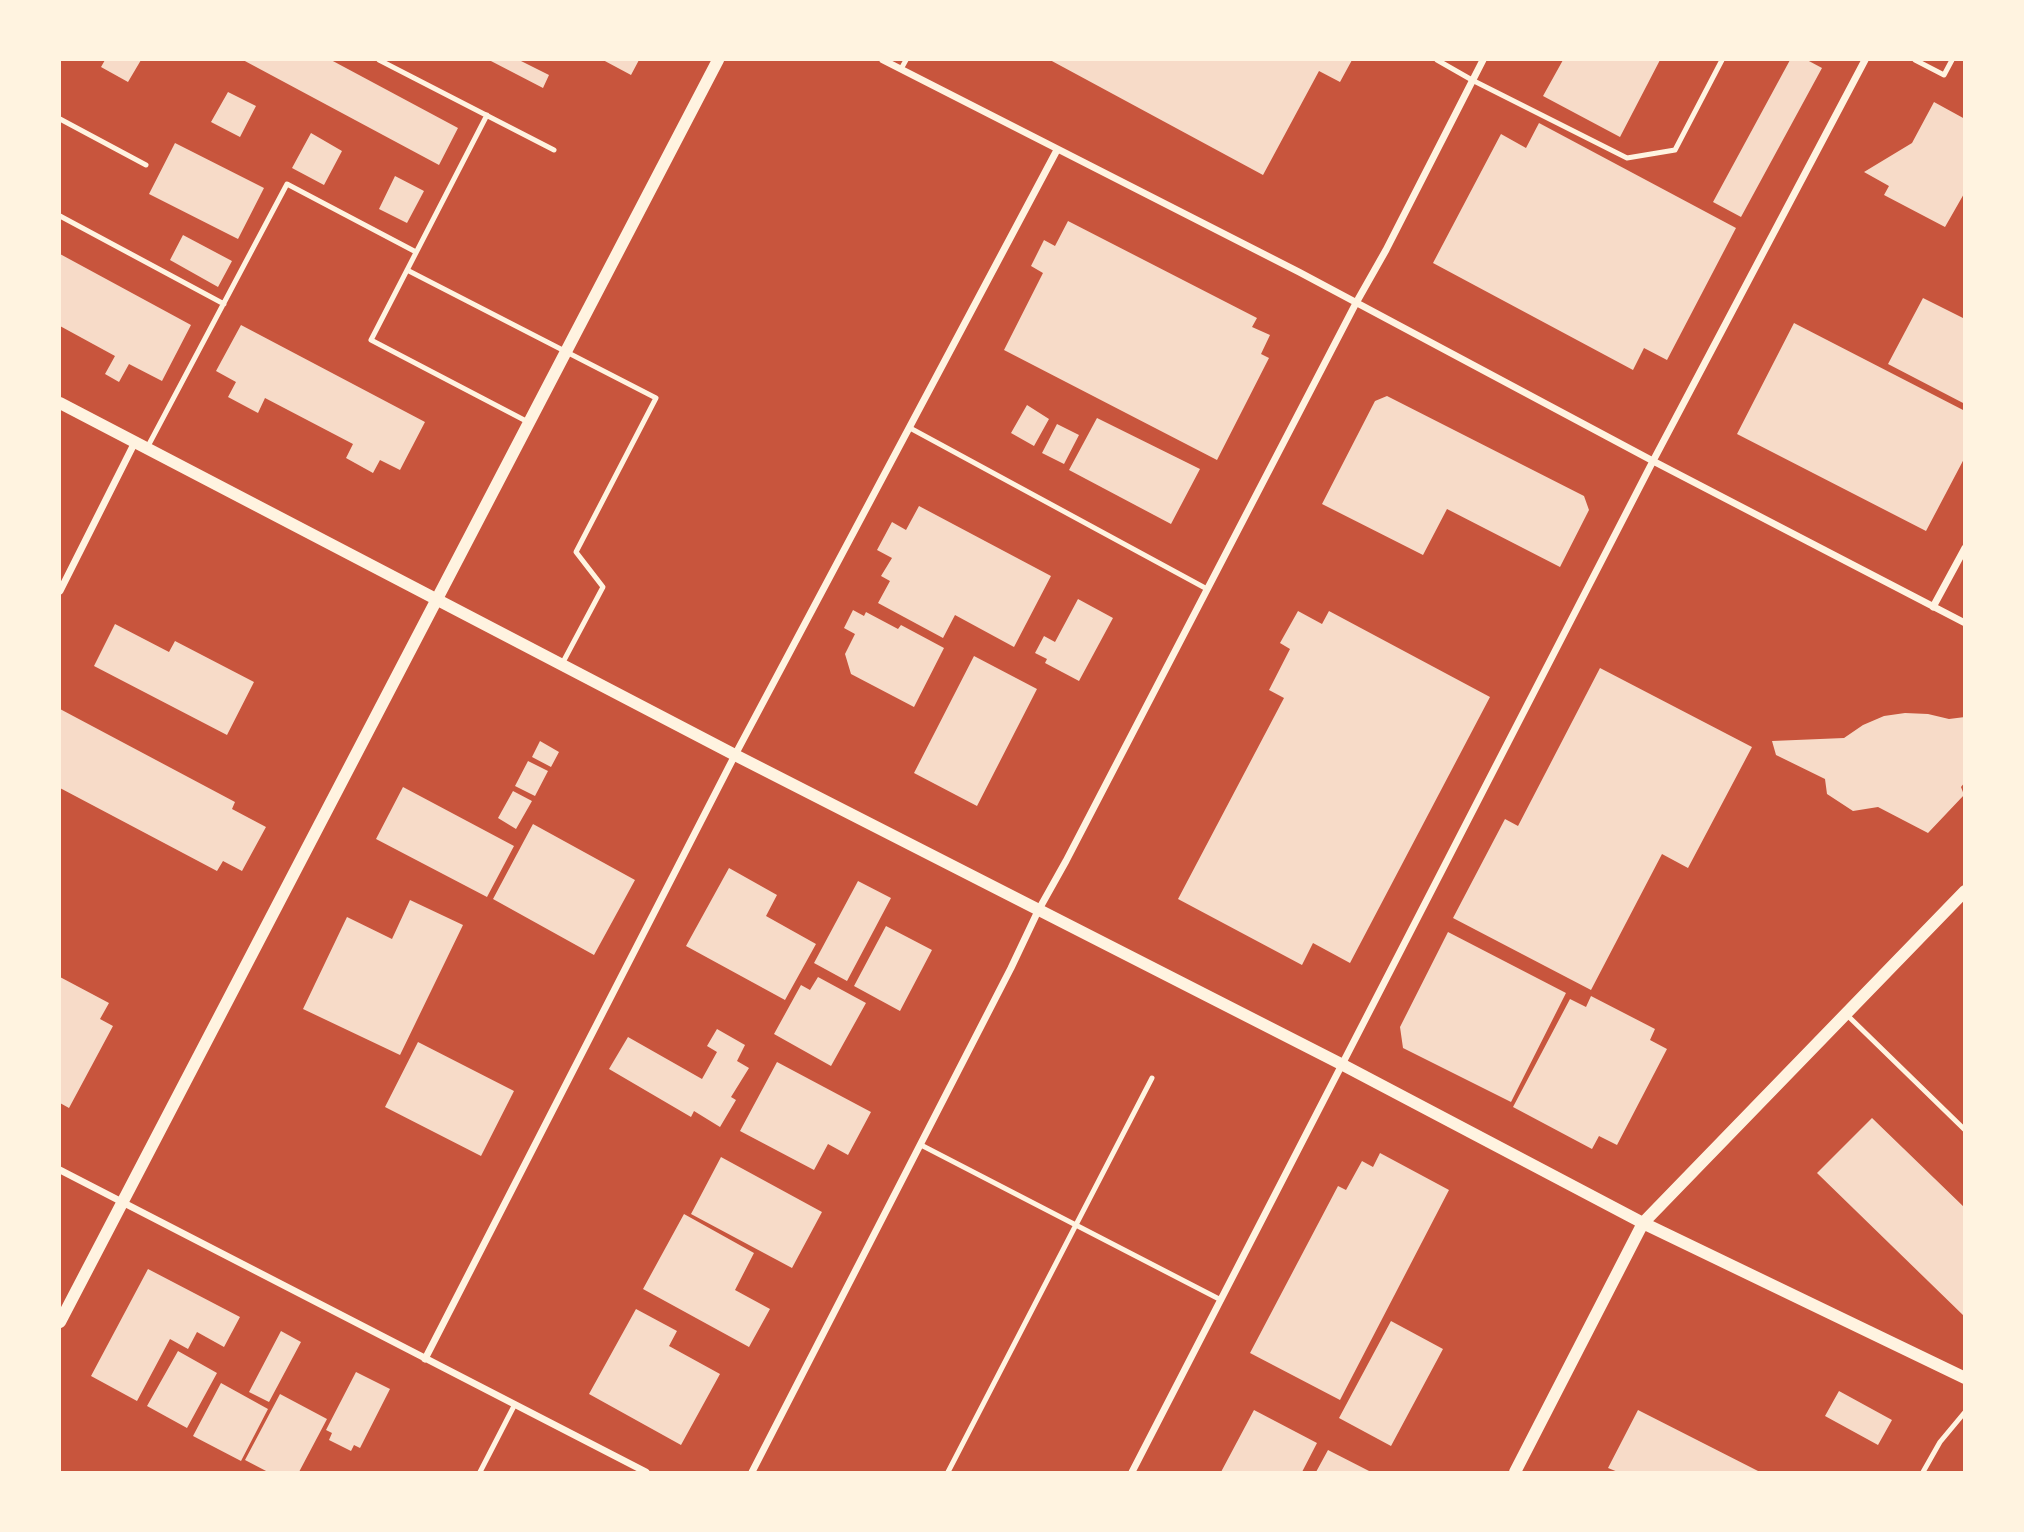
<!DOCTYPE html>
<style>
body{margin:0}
#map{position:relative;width:2024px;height:1532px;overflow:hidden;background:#c8553d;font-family:"Archivo Narrow",sans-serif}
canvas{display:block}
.frame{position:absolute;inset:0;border:61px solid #fff3e0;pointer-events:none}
</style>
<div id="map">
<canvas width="2024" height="1532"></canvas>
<div class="frame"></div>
</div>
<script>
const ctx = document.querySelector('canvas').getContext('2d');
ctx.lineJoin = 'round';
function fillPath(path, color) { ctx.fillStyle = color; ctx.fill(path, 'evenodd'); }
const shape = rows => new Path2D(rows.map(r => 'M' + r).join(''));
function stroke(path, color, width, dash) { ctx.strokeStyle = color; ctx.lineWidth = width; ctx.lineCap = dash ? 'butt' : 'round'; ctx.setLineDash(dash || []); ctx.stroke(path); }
const building = shape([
 [105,60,141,60,128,82,101,67],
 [243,60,331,60,458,128,439,165],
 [489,60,519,60,549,75,543,88],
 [603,60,639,60,631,75],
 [1050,60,1352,60,1340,82,1319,71,1263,175],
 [1563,60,1660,60,1620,137,1543,96],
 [1790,60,1807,60,1822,68,1741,217,1713,202],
 [228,92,256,106,240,137,211,122],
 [1934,102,1965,119,1965,192,1945,227,1884,195,1889,186,1864,172,1912,143],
 [1539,123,1736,228,1667,360,1644,348,1633,370,1433,263,1501,134,1526,148],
 [311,133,342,151,324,185,292,168],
 [175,143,264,188,238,239,149,194],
 [395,176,424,191,407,223,379,209],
 [1068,221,1257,318,1252,327,1270,335,1261,354,1269,358,1217,460,1004,350,1043,273,1031,266,1044,240,1055,246],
 [183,235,232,261,218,287,170,260],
 [60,254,191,325,162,381,129,364,119,382,105,374,115,356,60,326],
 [1923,298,1965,319,1965,404,1888,364],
 [1794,323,1965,411,1965,457,1926,531,1737,434],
 [241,325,425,422,400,470,380,460,373,473,346,458,353,444,265,398,258,413,228,397,236,382,216,371],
 [1387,396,1584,496,1589,510,1560,567,1447,509,1423,555,1322,504,1375,401],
 [1027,405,1049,419,1034,446,1011,433],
 [1097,418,1200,469,1171,524,1069,470],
 [1057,424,1079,435,1064,464,1042,453],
 [919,506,1051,576,1014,647,955,615,943,638,878,603,890,581,881,576,892,558,877,550,892,522,906,530],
 [1078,599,1113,618,1079,681,1045,663,1047,659,1035,653,1044,636,1055,642],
 [853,610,864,616,866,612,898,629,901,625,944,648,914,707,851,674,845,654,855,634,844,628],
 [1298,611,1322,624,1329,611,1490,697,1350,963,1313,943,1302,965,1178,899,1284,698,1269,690,1290,649,1280,643],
 [115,624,169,652,175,641,254,682,227,735,94,666],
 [974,656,1037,689,977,806,914,773],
 [1600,668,1752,747,1688,868,1662,854,1591,990,1453,918,1505,819,1518,826],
 [60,709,235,802,232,809,266,827,242,871,223,861,217,871,60,788],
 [1905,713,1928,714,1949,719,1965,717,1965,782,1961,787,1964,795,1928,833,1878,807,1853,811,1827,794,1825,779,1776,755,1772,741,1844,738,1863,725,1884,716],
 [540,741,559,752,551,767,532,757],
 [528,761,548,771,535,796,515,786],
 [403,787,514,846,487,897,376,839],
 [513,791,532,801,516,829,498,818],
 [533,824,635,880,594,955,493,899],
 [729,868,777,895,766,916,816,944,785,1000,686,946],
 [858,881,891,898,847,981,814,963],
 [410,900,463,925,400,1055,303,1009,347,917,392,939],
 [886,926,932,950,900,1011,854,986],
 [1448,932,1566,993,1511,1102,1403,1048,1400,1027],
 [60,977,109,1003,100,1019,113,1026,69,1108,60,1103],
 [818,977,866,1003,831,1066,774,1034,801,985,810,990],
 [1591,996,1655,1029,1650,1040,1667,1049,1617,1145,1599,1136,1592,1149,1513,1107,1570,999,1586,1007],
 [717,1029,745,1045,737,1061,749,1068,731,1097,736,1100,720,1127,694,1111,691,1117,609,1069,628,1037,702,1079,717,1052,707,1046],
 [418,1042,514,1091,481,1156,385,1107],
 [777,1062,871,1112,848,1155,828,1144,814,1170,740,1131],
 [1872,1118,1965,1208,1965,1317,1817,1173],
 [1380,1153,1449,1190,1340,1400,1250,1353,1338,1186,1346,1190,1362,1161,1373,1167],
 [721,1157,822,1212,792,1268,691,1214],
 [684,1214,754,1253,735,1290,770,1309,749,1347,643,1289],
 [148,1269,240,1317,224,1347,197,1332,188,1349,170,1339,137,1401,91,1376],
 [636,1309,677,1331,669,1346,720,1374,681,1445,589,1394],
 [1391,1321,1443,1349,1391,1446,1339,1418],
 [281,1331,301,1342,269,1402,249,1392],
 [178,1351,217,1373,187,1428,147,1406],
 [356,1372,390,1389,360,1448,354,1445,351,1451,329,1440,332,1433,326,1430],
 [221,1383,268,1409,241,1461,193,1436],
 [1839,1391,1892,1420,1878,1445,1825,1416],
 [280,1394,327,1419,299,1472,268,1472,245,1460],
 [1254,1410,1317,1443,1302,1472,1221,1472],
 [1638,1410,1760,1472,1618,1472,1608,1468],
 [1328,1450,1371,1472,1316,1472]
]);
const service = shape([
 [379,60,554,150],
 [1437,60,1472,80,1627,158,1675,150,1722,60],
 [1915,60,1944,75,1952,60],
 [901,69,906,60],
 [487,115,371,340,528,422],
 [60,119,146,165],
 [60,216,224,304],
 [407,270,656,398,576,552,603,587,562,664],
 [910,428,1207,589],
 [147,448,287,184,416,252],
 [1847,1015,1965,1130],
 [921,1145,1221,1300],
 [480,1472,514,1406],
 [948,1472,1152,1078],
 [1923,1472,1940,1442,1965,1412]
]);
const minor = shape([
 [883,60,1299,272,1653,461,1965,623],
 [60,591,135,442],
 [1933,607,1965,548],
 [60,1170,646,1472],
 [425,1359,735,755,1057,150],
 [752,1472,1011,968,1038,911,1066,861,1356,303,1386,250,1483,60],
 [1132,1472,1653,461,1865,60]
]);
const tertiary = shape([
 [60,403,735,755,1343,1065,1643,1223,1965,1378],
 [60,1322,718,60],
 [1515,1472,1643,1223,1965,891]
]);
fillPath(building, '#f7dbc8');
stroke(service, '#fff3e0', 5);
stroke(minor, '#fff3e0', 7);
stroke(tertiary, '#fff3e0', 12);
</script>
